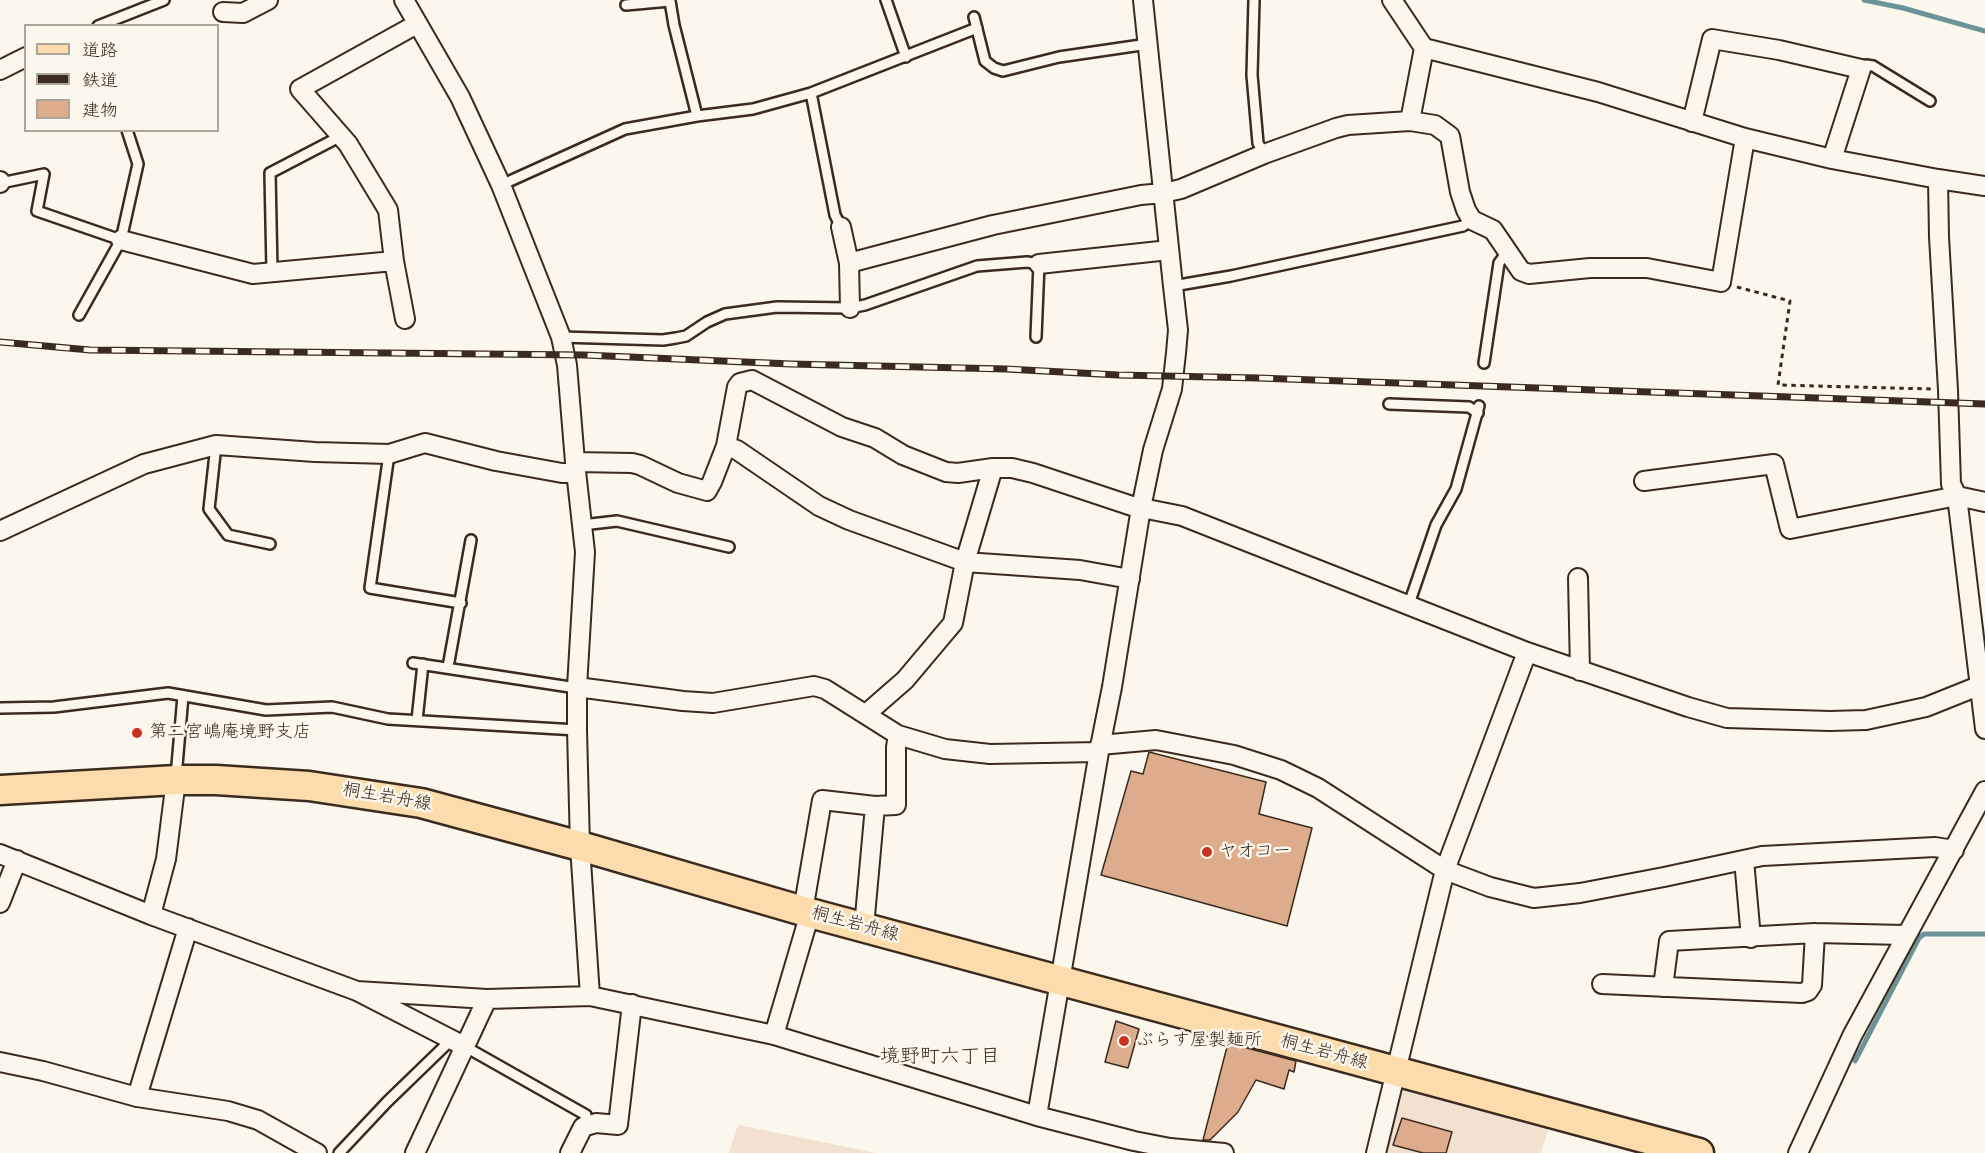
<!DOCTYPE html>
<meta charset="utf-8">
<style>
body{margin:0}
#map{position:relative;width:1985px;height:1153px;overflow:hidden;background:#fbf7ec;font-family:"Architects Daughter","Klee One",sans-serif}
canvas{display:block}
.legend{position:absolute;left:24px;top:24px;width:195px;height:108px;box-sizing:border-box;background:#fbf7ec;border:2px solid #aea59a;margin:0;padding:8px 10px;list-style:none;font-size:18px;color:#3b2a1e}
.legend li{display:flex;align-items:center;gap:12px;height:30px}
.legend b{width:30px;border:2px solid #aea59a}
</style>
<div id="map">
<canvas width="1985" height="1153"></canvas>
<ul class="legend">
<li><b style="height:8px;background:#fcdcac"></b>道路</li>
<li><b style="height:8px;background:#3b2a1e"></b>鉄道</li>
<li><b style="height:16px;background:#dcac8d"></b>建物</li>
</ul>
</div>
<script>
const ctx = document.querySelector('canvas').getContext('2d');
ctx.lineJoin = 'round';
function fillPath(path, color) { ctx.fillStyle = color; ctx.fill(path, 'evenodd'); }
const shape = rows => new Path2D(rows.map(r => 'M' + r).join(''));
function stroke(path, color, width, dash) { ctx.strokeStyle = color; ctx.lineWidth = width; ctx.lineCap = dash ? 'butt' : 'round'; ctx.setLineDash(dash || []); ctx.stroke(path); }
function label(font, color, halo, rows, align = 'center') {
  ctx.font = font + ' "Architects Daughter","Klee One",sans-serif'; ctx.lineWidth = 5; ctx.setLineDash([]); ctx.textBaseline = 'middle'; ctx.strokeStyle = halo; ctx.fillStyle = color; for (const [text, x, y, turn = 0] of rows) {
    ctx.save(); ctx.translate(x, y); ctx.rotate((+turn || 0) * Math.PI / 180); ctx.textAlign = isNaN(turn) ? turn : align; if (halo) ctx.strokeText(text, 0, 0); ctx.fillText(text, 0, 0); ctx.restore();
  }
}
const built = shape([
 [1401,1088,1549,1127,1541,1153,1381,1153,1397,1092],
 [738,1125,739,1125,876,1153,729,1153]
]);
const stream = shape([
 [1864,0,1903,8,1985,31],
 [1855,1061,1919,938,1924,934,1985,934]
]);
const building = shape([
 [1149,752,1266,782,1259,814,1312,828,1287,926,1101,875,1131,771,1143,774,1149,752],
 [1116,1021,1139,1029,1128,1068,1105,1062,1116,1021],
 [1228,1043,1296,1061,1294,1072,1289,1070,1284,1089,1256,1080,1238,1112,1210,1140,1203,1140,1228,1043],
 [1402,1118,1452,1132,1446,1153,1423,1153,1393,1145,1402,1118]
]);
const path = shape([
 [1737,287,1790,301,1778,385,1932,389]
]);
const lane = shape([
 [886,0,906,57],
 [1254,0,1252,75,1258,143,1264,154],
 [626,5,670,1,674,25,697,116],
 [974,17,985,61,994,68,1003,71,1059,57,1148,44],
 [98,26,164,0],
 [1861,69,1866,65,1873,66,1930,101],
 [1,183,44,174,37,211,121,240],
 [501,185,625,129,697,116,753,109,811,93],
 [841,227,835,215,811,93,977,28],
 [272,271,270,173,341,136],
 [1173,286,1231,276,1463,226,1472,220],
 [79,315,121,240,138,164,127,130],
 [561,337,663,340,676,338,686,336,707,322,725,314,777,307,850,308,865,305,977,266,1027,262,1039,264,1036,337],
 [1484,363,1499,263,1508,251],
 [1389,404,1469,407,1478,413],
 [216,445,209,509,228,535,270,544],
 [389,454,370,588,461,603],
 [582,525,617,521,729,547],
 [1409,604,1436,525,1456,489,1479,406],
 [413,663,570,687,577,687],
 [448,667,471,540],
 [0,708,54,707,168,693,266,710,332,707,388,719,577,730],
 [417,720,423,664],
 [176,777,183,696],
 [464,1046,586,1115,583,1127],
 [339,1153,387,1102,451,1040]
]);
const street = shape([
 [404,0,460,97,501,185,561,337,567,365,575,462,585,552,577,687,577,730,580,846,590,996],
 [1392,0,1424,48,1598,92,1745,138,1832,159,1938,179,1985,186],
 [223,12,243,13,268,0],
 [0,70,26,57],
 [1410,121,1424,48],
 [1692,122,1712,39,1779,50,1861,69,1832,159],
 [1938,179,1939,237,1948,390,1951,484,1957,496,1985,729],
 [0,181,0,183],
 [841,227,849,263,850,308],
 [121,240,253,274,394,261,388,210,348,144,300,89,417,24],
 [394,261,405,319],
 [849,263,993,225,1141,195,1163,193,1181,189,1264,154,1336,128,1348,125,1410,121,1435,125,1450,136,1460,192,1466,210,1472,220,1493,230,1521,271,1529,274,1590,268,1647,268,1721,282,1745,138],
 [1039,264,1169,250],
 [726,446,737,450,819,506,849,520,965,562,1080,570,1130,579],
 [575,462,632,463,640,465,678,483,707,491,712,482,726,446,737,387,740,383,752,380,842,427,875,438,903,455,946,472,958,473,993,468,1012,468,1033,473,1132,506,1182,516,1527,652,1688,707,1727,718,1830,721,1866,720,1926,707,1981,685],
 [1644,481,1774,464,1790,529,1957,496,1985,502],
 [0,531,144,464,216,445,315,452,389,454,425,443,496,461,562,473,576,473],
 [1578,578,1580,671],
 [577,687,683,701,713,703,814,686,825,689,898,735,945,749,990,754,1099,752],
 [866,714,905,680,953,623,965,562,993,468],
 [1100,745,1156,740,1234,755,1281,770,1318,788,1445,870,1490,887,1534,898,1580,893,1664,877,1762,856,1935,847,1954,850],
 [875,806,896,805,896,747,898,735],
 [0,854,151,915,357,991,464,1046],
 [1744,860,1751,938],
 [0,903,17,860],
 [803,911,822,800,875,806,864,927],
 [151,915,166,859,176,780],
 [1602,984,1802,993,1808,991,1812,985,1815,933],
 [1663,987,1669,941,1815,933,1905,935],
 [357,991,487,999,590,996,774,1035,1037,1116,1134,1141,1170,1148,1224,1153],
 [774,1035,810,913],
 [0,1062,43,1071,137,1097,228,1111,258,1120,317,1153],
 [137,1097,188,928],
 [1037,1116,1099,752,1112,687,1141,508,1153,450,1172,389,1176,353,1178,330,1173,286,1143,0],
 [415,1153,487,999],
 [570,1153,583,1127,596,1123,618,1125,632,1004],
 [1376,1153,1445,870,1527,652],
 [1798,1153,1852,1036,1985,791]
]);
const primary = shape([
 [0,790,176,780,216,780,309,786,421,803,580,846,810,913,1699,1153]
]);
const rail = shape([
 [0,342,90,350,584,355,791,364,1006,369,1118,375,1258,378,1985,404]
]);
const markers = [
 [137,733,6,"#c8321e"],
 [1207,852,6,"#c8321e"],
 [1124,1041,6,"#c8321e"]
];
const poiNames = [
 ["第二宮嶋庵境野支店",149,733],
 ["ヤオコー",1219,852],
 ["ぶらす屋製麺所",1136,1041]
];
const streetNames = [
 ["桐生岩舟線",387,798,10],
 ["桐生岩舟線",855,925,15],
 ["桐生岩舟線",1324,1053,15]
];
const neighbourhoodNames = [
 ["境野町六丁目",940,1058]
];
fillPath(built, '#f2e0d0');
stroke(stream, '#6c9498', 5);
fillPath(building, '#dcac8d');
stroke(building, '#3b2a1e', 1.5);
stroke(lane, '#3b2a1e', 14);
stroke(street, '#3b2a1e', 22);
stroke(primary, '#3b2a1e', 33);
stroke(path, '#3b2a1e', 3, [4.5, 4.5]);
stroke(lane, '#fbf7ec', 9);
stroke(street, '#fbf7ec', 18);
stroke(primary, '#fcdcac', 28);
stroke(rail, '#3b2a1e', 7);
stroke(rail, '#fbf7ec', 4.5, [14]);
for (const [x, y, r, color] of markers) { const dot = new Path2D(); dot.arc(x, y, r, 0, 2 * Math.PI); ctx.fillStyle = color; ctx.fill(dot); stroke(dot, '#fbf7ec', 2); }
label('18px', '#3b2a1e', '#fbf7ec', poiNames, 'left');
label('18px', '#3b2a1e', '#fbf7ec', streetNames);
label('20px', '#3b2a1e', '#fbf7ec', neighbourhoodNames);
</script>
